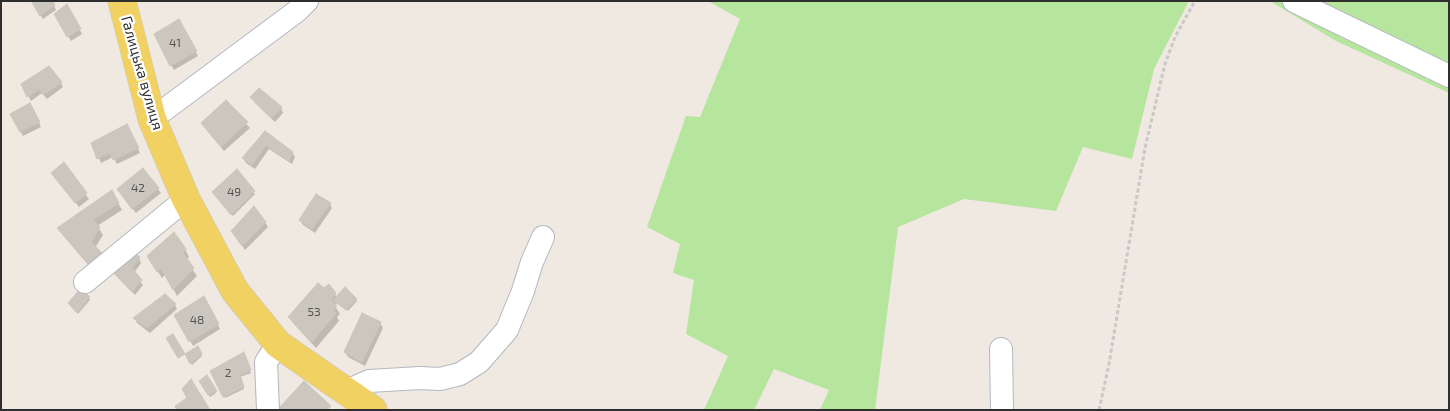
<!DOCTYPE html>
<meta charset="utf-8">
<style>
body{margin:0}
#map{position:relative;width:1450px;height:411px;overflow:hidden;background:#efe9e1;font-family:"Exo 2",sans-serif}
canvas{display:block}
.frame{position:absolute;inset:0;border:2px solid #2e2e2e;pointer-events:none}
</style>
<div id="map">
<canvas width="1450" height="411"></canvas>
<div class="frame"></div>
</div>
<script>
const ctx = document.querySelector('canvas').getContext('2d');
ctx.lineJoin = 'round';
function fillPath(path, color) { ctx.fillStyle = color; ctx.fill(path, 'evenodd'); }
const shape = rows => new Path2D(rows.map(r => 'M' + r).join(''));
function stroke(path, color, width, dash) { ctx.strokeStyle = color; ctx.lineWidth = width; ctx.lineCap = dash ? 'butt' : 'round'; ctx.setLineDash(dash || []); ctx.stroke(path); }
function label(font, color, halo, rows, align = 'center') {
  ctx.font = font + ' "Exo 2",sans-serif'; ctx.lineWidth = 4.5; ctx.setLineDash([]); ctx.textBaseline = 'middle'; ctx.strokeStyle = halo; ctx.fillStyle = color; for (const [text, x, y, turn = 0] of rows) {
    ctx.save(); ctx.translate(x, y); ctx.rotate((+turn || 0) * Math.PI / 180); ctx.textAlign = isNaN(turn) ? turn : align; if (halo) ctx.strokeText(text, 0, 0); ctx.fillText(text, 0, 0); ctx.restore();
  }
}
const green = shape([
 [708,1,1189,1,1154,69,1132,159,1083,147,1056,211,964,199,898,227,875,410,820,410,829,390,774,369,754,410,704,410,728,356,686,334,694,280,673,273,680,244,647,227,686,116,700,117,740,19],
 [1270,1,1449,1,1449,93,1336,41]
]);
const shadow = shape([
 [32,1,52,1,56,10,43,19],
 [66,6,82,34,71,41,55,14],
 [179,21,198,56,174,70,171,65],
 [61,83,63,87,47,99,42,93,31,101,23,84],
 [251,97,281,108,283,113,275,122,254,102],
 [226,102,250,128,224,151,205,128],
 [33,109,41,127,23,136,11,115],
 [129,130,140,153,117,164,113,157,101,163,93,144],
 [265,132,292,152,295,157,292,164,269,149,255,169,246,163,243,158],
 [63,164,89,199,79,207,56,177],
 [143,170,161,193,136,213,121,194],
 [236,171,255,194,233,216,215,194],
 [111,191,122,210,97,226,103,235,95,248,95,273,63,235,59,228],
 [330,204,332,208,315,233,303,225,300,220],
 [265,222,268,227,245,250,236,236],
 [185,249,189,257,186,260,197,276,177,296,166,274,162,278,152,263],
 [139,258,141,263,134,273,143,285,135,295,113,272],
 [328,286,337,297,356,299,357,301,348,311,337,303,335,306,340,314,337,317,339,321,316,348,294,324,290,317],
 [89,298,90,300,78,314,71,305],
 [204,298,220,329,193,346,176,316],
 [175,305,177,309,150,333,137,323,135,318],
 [380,323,383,328,365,366,348,357,345,352],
 [197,348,202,356,192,365,186,355],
 [243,353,251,373,240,377,244,389,225,398,212,371],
 [206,377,216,393,210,397,201,381]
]);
const building = shape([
 [31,1,53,1,55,5,40,16,31,1],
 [67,4,81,29,67,37,54,14,67,4],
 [179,19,197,51,170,66,154,34,179,19],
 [49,66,62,82,43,95,39,89,27,97,21,84,49,66],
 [259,88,282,107,272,118,250,97,259,88],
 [226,100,248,122,221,147,201,123,226,100],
 [30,103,40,122,20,132,10,114,30,103],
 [127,124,139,148,113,160,110,153,97,159,91,143,127,124],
 [265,131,293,152,289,161,266,145,252,165,242,158,265,131],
 [64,162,87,193,75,203,51,173,64,162],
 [143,168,159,188,132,209,117,189,143,168],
 [237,169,255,191,231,215,212,192,237,169],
 [112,190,119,203,93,220,100,227,91,242,105,256,90,266,57,228,112,190],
 [316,194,331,203,312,229,299,220,316,194],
 [254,206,266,222,242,246,231,231,254,206],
 [174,232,186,249,183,253,194,268,173,290,161,268,157,272,147,256,174,232],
 [133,252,140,257,132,268,142,280,132,292,112,271,133,252],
 [318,283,324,288,329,284,336,293,331,299,337,306,333,310,336,313,312,342,288,317,318,283],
 [345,287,357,299,346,310,333,300,345,287],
 [81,288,90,297,77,313,68,303,81,288],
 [165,294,176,304,147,328,133,318,165,294],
 [204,296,219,324,189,342,174,315,204,296],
 [362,313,381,322,362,362,344,352,362,313],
 [173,334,185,354,178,358,166,338,173,334],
 [198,346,202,354,190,364,185,354,198,346],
 [244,352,251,370,240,375,244,387,223,397,210,371,244,352],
 [207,375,217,391,208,395,199,381,207,375],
 [191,379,210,410,177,410,175,406,187,398,182,389,191,379],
 [304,381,331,406,327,410,281,410,279,408,304,381]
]);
const path = shape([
 [1099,410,1109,364,1145,148,1165,64,1175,37,1195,1]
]);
const minor = shape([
 [1294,1,1449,76],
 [152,119,297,11,307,1],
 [85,282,186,199],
 [1001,349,1002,410],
 [347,391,369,381,420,378,440,379,460,374,479,362,507,330,523,291,532,262,543,237],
 [268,410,266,362,278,344]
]);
const major = shape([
 [122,1,152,119,186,199,235,291,278,344,373,410]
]);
const numberNames = [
 ["41",175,43],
 ["42",138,188],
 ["49",234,192],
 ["53",314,312],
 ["48",197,320],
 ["2",228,373]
];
const streetNames = [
 ["Галицька вулиця",142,73,74]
];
fillPath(green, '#b6e59e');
fillPath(shadow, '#0003');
fillPath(building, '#cbc7bf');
stroke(building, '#cbc5ba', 1);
stroke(minor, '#b4b7c1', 24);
stroke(major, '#c9c9c9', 29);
stroke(path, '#c9c9c9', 3, [4, 2.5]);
stroke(minor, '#fff', 22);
stroke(major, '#f2d163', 28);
label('12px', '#555452', null, numberNames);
label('15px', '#2e2e2e', '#fff', streetNames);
</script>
